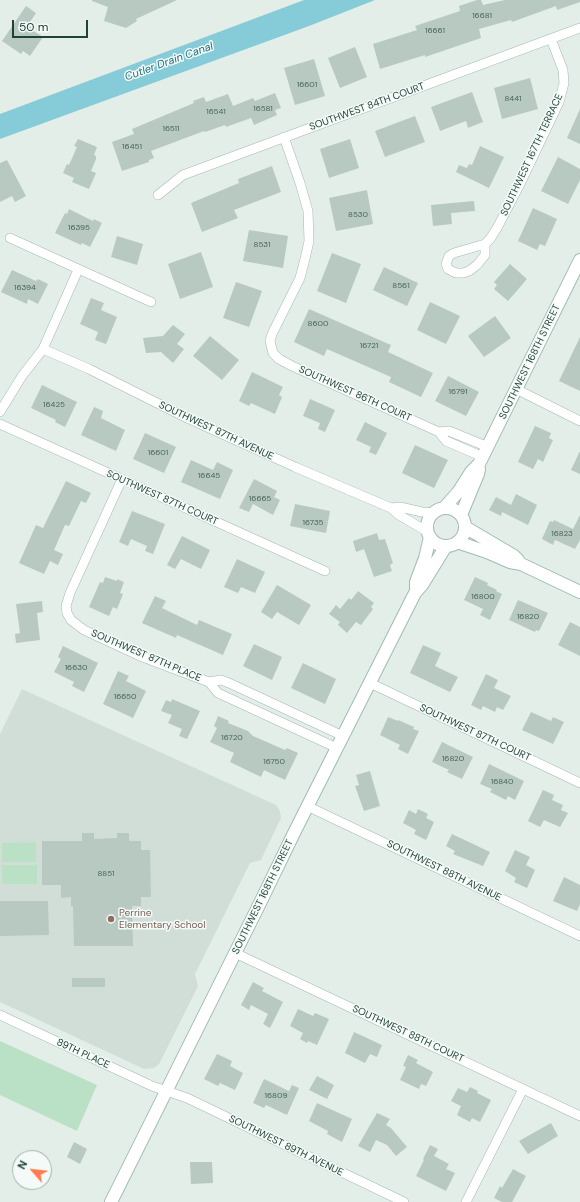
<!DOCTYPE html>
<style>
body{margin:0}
#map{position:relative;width:580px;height:1202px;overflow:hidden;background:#e3eee9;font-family:"DM Sans",sans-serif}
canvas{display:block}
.north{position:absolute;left:12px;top:1150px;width:40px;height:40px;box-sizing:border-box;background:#f4faf7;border:1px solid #9fb0ab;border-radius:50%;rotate:298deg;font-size:11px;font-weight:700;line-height:16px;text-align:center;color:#204239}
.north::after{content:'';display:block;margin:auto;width:14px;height:18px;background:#ff7c50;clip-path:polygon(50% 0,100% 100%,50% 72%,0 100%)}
.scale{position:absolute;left:12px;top:20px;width:76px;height:18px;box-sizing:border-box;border:2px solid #204239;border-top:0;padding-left:5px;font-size:12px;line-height:14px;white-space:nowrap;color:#204239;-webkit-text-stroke:3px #f4faf7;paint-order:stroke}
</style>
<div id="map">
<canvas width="580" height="1202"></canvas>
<div class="north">N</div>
<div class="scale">50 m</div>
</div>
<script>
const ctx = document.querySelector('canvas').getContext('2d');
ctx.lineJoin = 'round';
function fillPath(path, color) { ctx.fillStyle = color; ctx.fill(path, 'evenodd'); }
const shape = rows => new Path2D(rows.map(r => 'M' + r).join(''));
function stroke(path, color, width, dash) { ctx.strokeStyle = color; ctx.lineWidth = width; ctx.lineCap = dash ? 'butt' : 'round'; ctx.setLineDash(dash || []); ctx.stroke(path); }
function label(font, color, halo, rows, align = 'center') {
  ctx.font = font + ' "DM Sans",sans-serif'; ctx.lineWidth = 3; ctx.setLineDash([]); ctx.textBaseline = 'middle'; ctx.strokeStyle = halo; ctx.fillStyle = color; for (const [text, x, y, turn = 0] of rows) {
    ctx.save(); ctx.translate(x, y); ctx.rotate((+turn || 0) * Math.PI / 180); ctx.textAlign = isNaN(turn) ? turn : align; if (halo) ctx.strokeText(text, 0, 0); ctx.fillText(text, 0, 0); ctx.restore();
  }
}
const built = shape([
 [22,689,276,805,280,811,281,818,261,860,250,863,195,974,198,986,159,1064,154,1068,144,1069,0,1002,0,734]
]);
const green = shape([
 [36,842,36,862,2,862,2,843],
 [2,865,37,865,37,884,2,884],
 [0,1041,97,1085,77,1131,0,1095]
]);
const water = shape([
 [304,0,375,0,309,26,0,139,0,114]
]);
const building = shape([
 [92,0,177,0,136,19,137,21,126,28,104,21,108,7,92,1],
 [477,0,481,0,483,5,505,0,580,0,580,2,557,10,556,6,512,22,511,20,479,29,481,38,425,57,425,55,380,69,373,44,417,30,415,26,460,11,459,6],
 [26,6,36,13,28,25,33,28,32,30,43,37,30,56,23,51,21,54,2,41],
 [355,47,367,77,340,88,328,58],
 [314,59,325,96,295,105,284,68],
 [530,78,538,109,502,119,494,88],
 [472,92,483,122,468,128,466,121,440,131,431,107],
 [275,93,281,108,275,110,277,115,254,125,251,118,226,127,225,125,205,132,204,131,151,151,154,158,149,160,149,162,122,171,112,142,134,134,132,129,194,103,193,101,204,97,206,102,228,94,233,106,253,98,255,101],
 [580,109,580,144,567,138],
 [415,116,425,142,385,157,375,131],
 [78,139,97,147,94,155,96,156,96,159,91,171,96,173,89,189,72,182,74,178,63,173,67,164,69,165,77,147,74,146],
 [350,139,359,168,329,178,320,149],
 [480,146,504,157,489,188,456,172,459,165,467,168,469,164,472,165],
 [558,157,580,169,580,180,568,204,541,191],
 [7,160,26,196,15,202,12,196,0,202,0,163],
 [272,166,281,192,234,210,238,218,202,232,191,203,239,183,238,179],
 [367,190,373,224,336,231,329,198],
 [474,201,475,211,451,213,452,224,433,226,431,205],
 [533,208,557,219,545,246,540,244,537,250,518,241],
 [69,209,93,221,94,219,102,223,90,247,82,243,81,245,55,233,65,213,67,214],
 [249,230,288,236,283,268,243,261],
 [117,236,143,244,137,265,111,257],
 [201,252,213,287,180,299,168,264],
 [332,253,361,264,346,303,317,291],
 [510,264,527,279,508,301,494,289,497,285,494,282],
 [384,267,418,283,407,306,373,290],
 [12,270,36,281,38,279,48,284,38,304,28,299,27,304,1,292],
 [236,282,262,291,249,327,223,318],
 [91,298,104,303,101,310,117,317,106,344,95,340,98,332,80,324],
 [430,302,460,316,446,344,417,330],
 [309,309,391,345,388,352,433,373,421,397,389,382,391,377,327,349,324,356,294,342],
 [495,316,511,338,484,357,468,336],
 [173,325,185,334,177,344,184,349,173,363,161,352,146,353,143,338,163,336],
 [210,336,239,360,222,380,193,356],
 [580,337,580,391,559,381],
 [252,372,283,387,279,395,282,397,275,414,251,403,249,406,239,401],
 [448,376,479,392,466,416,435,401],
 [42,385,77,402,65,427,55,422,56,420,31,408],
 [310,399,335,410,325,432,318,429,320,423,303,416],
 [94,407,103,411,101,418,125,430,116,451,81,435],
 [365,422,387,433,376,455,369,452,371,447,356,440],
 [535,426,551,433,549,438,553,440,543,462,538,459,533,469,518,462],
 [145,433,176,447,164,473,133,459],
 [415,445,448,460,434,488,402,473],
 [580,451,580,474,571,470],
 [191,460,213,470,217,462,233,470,220,499,181,482],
 [254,479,277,491,274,497,280,500,273,515,253,504,249,512,239,508],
 [66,481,91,493,86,503,81,501,69,526,65,525,54,550,63,554,58,565,50,561,44,574,19,563,36,525,43,528],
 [516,494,537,505,528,525,502,512,501,516,489,510,496,497,511,505],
 [295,504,330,511,326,533,290,526],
 [132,511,165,524,153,554,145,551,147,546,131,539,128,546,119,542],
 [580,515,580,540,575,549,555,540,553,545,542,539,550,521,553,522,554,520,573,529],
 [377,533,379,540,385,539,393,563,390,565,392,571,374,577,364,549,356,552,353,541],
 [182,536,210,550,201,569,181,559,175,569,167,565],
 [237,559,265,572,255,593,241,587,238,593,224,587],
 [105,577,117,581,117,579,124,582,120,593,123,594,117,609,113,607,109,616,89,607,100,582,103,583],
 [475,577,488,583,487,585,497,590,496,591,502,594,490,620,480,615,483,609,464,600],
 [277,585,311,605,299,625,277,612,272,619,261,612],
 [358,591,374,603,371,607,373,609,361,625,356,622,347,633,338,625,340,622,329,614,336,605,340,609,349,598,351,600],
 [155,596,166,601,162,608,197,625,199,620,232,634,223,655,177,635,176,638,142,623],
 [518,600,548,613,539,631,536,630,535,632,509,620],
 [42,601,43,612,37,613,40,640,16,643,15,634,20,633,16,604],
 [570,622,580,627,580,656,558,645],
 [254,644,282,657,272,680,243,666],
 [423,645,441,653,435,666,458,677,450,692,410,673],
 [63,646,98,663,84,692,72,686,74,682,54,672,61,659,58,657],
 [303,663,336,679,325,704,291,688],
 [118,671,129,676,126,681,146,691,133,718,103,704],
 [486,674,498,680,494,688,511,696,503,710,497,707,495,712,483,706,481,710,471,705],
 [172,699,200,711,187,739,179,736,182,729,168,723,172,715,161,711,166,700,171,702],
 [531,712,551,721,553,717,564,722,553,744,522,730],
 [218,716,229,721,228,723,248,731,253,736,285,750,287,748,298,753,285,780,264,770,261,777,230,762,234,753,210,742,217,728,214,726],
 [388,717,398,721,398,720,414,727,413,729,419,731,408,754,398,749,400,745,380,735],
 [442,742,473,757,462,779,447,772,449,770,432,762],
 [489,764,524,781,515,800,508,796,506,800,490,792,492,789,480,784],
 [370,771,380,806,364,811,355,786,359,785,356,775],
 [543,790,554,795,552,800,563,805,561,810,568,813,560,827,544,820,540,827,528,821],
 [418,809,428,814,426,818,434,822,426,840,414,834,416,830,403,823,409,810,416,814],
 [82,833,94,833,94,839,117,838,117,833,129,833,129,841,141,841,141,850,150,850,151,897,141,897,141,906,132,906,133,946,74,946,73,906,71,906,71,897,61,898,61,885,42,885,42,841,82,841],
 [452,834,490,852,483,866,453,854,455,851,446,846],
 [515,850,530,857,526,865,535,870,527,888,514,882,516,878,505,871],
 [564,877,580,885,580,904,577,911,553,901],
 [0,901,48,901,49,935,0,936],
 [72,978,105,978,105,987,72,987],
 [253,982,264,988,262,991,283,1002,270,1028,263,1024,268,1014,251,1005,249,1010,241,1005],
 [298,1009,313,1016,315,1013,329,1019,317,1045,308,1041,307,1043,300,1039,303,1033,290,1026],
 [354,1032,382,1045,377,1057,370,1054,365,1063,345,1053],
 [217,1054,232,1061,230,1066,243,1073,235,1090,220,1083,218,1086,204,1079],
 [408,1055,418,1060,416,1063,433,1072,426,1086,421,1084,419,1089,400,1080,406,1067,403,1066],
 [317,1076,334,1085,327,1099,309,1090],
 [264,1079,289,1091,292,1085,299,1088,287,1115,266,1105,264,1108,253,1103],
 [470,1087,478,1091,477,1093,491,1100,480,1122,472,1118,470,1122,457,1115,461,1106,451,1101,458,1088,467,1092],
 [317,1103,352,1119,342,1142,327,1134,328,1131,309,1121],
 [377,1113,390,1119,386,1125,391,1128,407,1147,396,1156,387,1145,376,1140,370,1152,358,1146],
 [551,1123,558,1136,528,1154,519,1141],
 [74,1142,87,1149,80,1164,67,1157],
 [430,1145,438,1149,434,1156,449,1164,446,1169,455,1173,446,1191,416,1176,424,1160,423,1159],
 [190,1162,212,1162,213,1183,191,1184],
 [513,1169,526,1176,512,1202,502,1202,494,1198,500,1186,502,1188]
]);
const street = shape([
 [284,137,300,183,308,211,309,241,305,259,300,278,272,334,270,341,273,353,279,359,292,366,439,432,449,431,488,447],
 [158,195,183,175,580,28],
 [10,238,151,302],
 [485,244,485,255,477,265,469,271,463,273,456,273,448,269,446,264,449,256,454,253,485,244,490,239,497,228,519,186,559,102,564,83,563,70,551,39],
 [43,349,89,369,187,418,295,467,391,508,399,515,428,532],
 [516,389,580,421],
 [0,412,22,376,43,349,78,270],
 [0,424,325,571],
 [439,432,446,441,483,457],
 [122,479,70,593,66,606,67,613,71,620,84,630,140,656,209,682,221,680,229,683,343,736],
 [391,508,400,507,422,512,433,513],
 [209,682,218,693,337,748],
 [370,683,580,783],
 [307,806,580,936],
 [235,953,580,1116],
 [0,1015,152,1086,187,1098,404,1202],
 [466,1202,523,1089]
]);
const secondary = shape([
 [445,507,459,491,471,472,479,464,580,260],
 '427 527a19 19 0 1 1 38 0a19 19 0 1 1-38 0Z',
 [461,515,478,474,479,469],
 [465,527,514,556,518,560],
 [457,542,487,552,510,562,521,564,580,592],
 [416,588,416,582,425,558,430,537],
 [111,1202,260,903,294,833,415,593,422,585,446,546]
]);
const markers = [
 [111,919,4,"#8d6e63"]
];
const numberNames = [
 ["16681",482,16],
 ["16661",435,31],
 ["16601",307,85],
 ["8441",513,99],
 ["16581",263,109],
 ["16541",216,112],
 ["16511",171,129],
 ["16451",132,147],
 ["8530",358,215],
 ["16395",79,228],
 ["8531",262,245],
 ["8561",401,286],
 ["16394",25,288],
 ["8600",318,324],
 ["16721",369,346],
 ["16791",458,392],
 ["16425",54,405],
 ["16601",158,453],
 ["16645",209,476],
 ["16665",260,499],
 ["16735",313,523],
 ["16823",562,534],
 ["16800",483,597],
 ["16820",528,617],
 ["16630",76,668],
 ["16650",125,697],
 ["16720",232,738],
 ["16820",453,759],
 ["16750",274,762],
 ["16840",502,782],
 ["8851",106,874],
 ["16809",276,1096]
];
const streetNames = [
 ["SOUTHWEST 84TH COURT",367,107,-20],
 ["SOUTHWEST 167TH TERRACE",532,155,-65],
 ["SOUTHWEST 168TH STREET",530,362,-64],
 ["SOUTHWEST 86TH COURT",355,394,24],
 ["SOUTHWEST 87TH AVENUE",216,431,25],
 ["SOUTHWEST 87TH COURT",162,498,24],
 ["SOUTHWEST 87TH PLACE",146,656,23],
 ["SOUTHWEST 87TH COURT",475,733,25],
 ["SOUTHWEST 88TH AVENUE",444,871,26],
 ["SOUTHWEST 168TH STREET",263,897,-64],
 ["SOUTHWEST 88TH COURT",408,1034,25],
 ["89TH PLACE",83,1054,25],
 ["SOUTHWEST 89TH AVENUE",286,1146,26]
];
const educationNames = [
 ["Perrine",119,913],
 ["Elementary School",119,925]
];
const waterNames = [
 ["Cutler Drain Canal",169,62,-20]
];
fillPath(built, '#d1ded8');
fillPath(green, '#bae1c5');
fillPath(water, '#86cbd8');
fillPath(building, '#b8c9c2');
stroke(street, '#a5b7b1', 10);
stroke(secondary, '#a0bbb2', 14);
stroke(street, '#fff', 9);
stroke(secondary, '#fff', 12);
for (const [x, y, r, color] of markers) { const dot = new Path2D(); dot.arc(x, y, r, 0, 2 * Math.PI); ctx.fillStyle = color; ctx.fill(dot); stroke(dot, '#f4faf7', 1.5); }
label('8px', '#46645b', null, numberNames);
label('10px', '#204239', '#f4faf7', streetNames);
label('10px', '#785e54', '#f4faf7', educationNames, 'left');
label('italic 11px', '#147184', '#f4faf7', waterNames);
</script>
